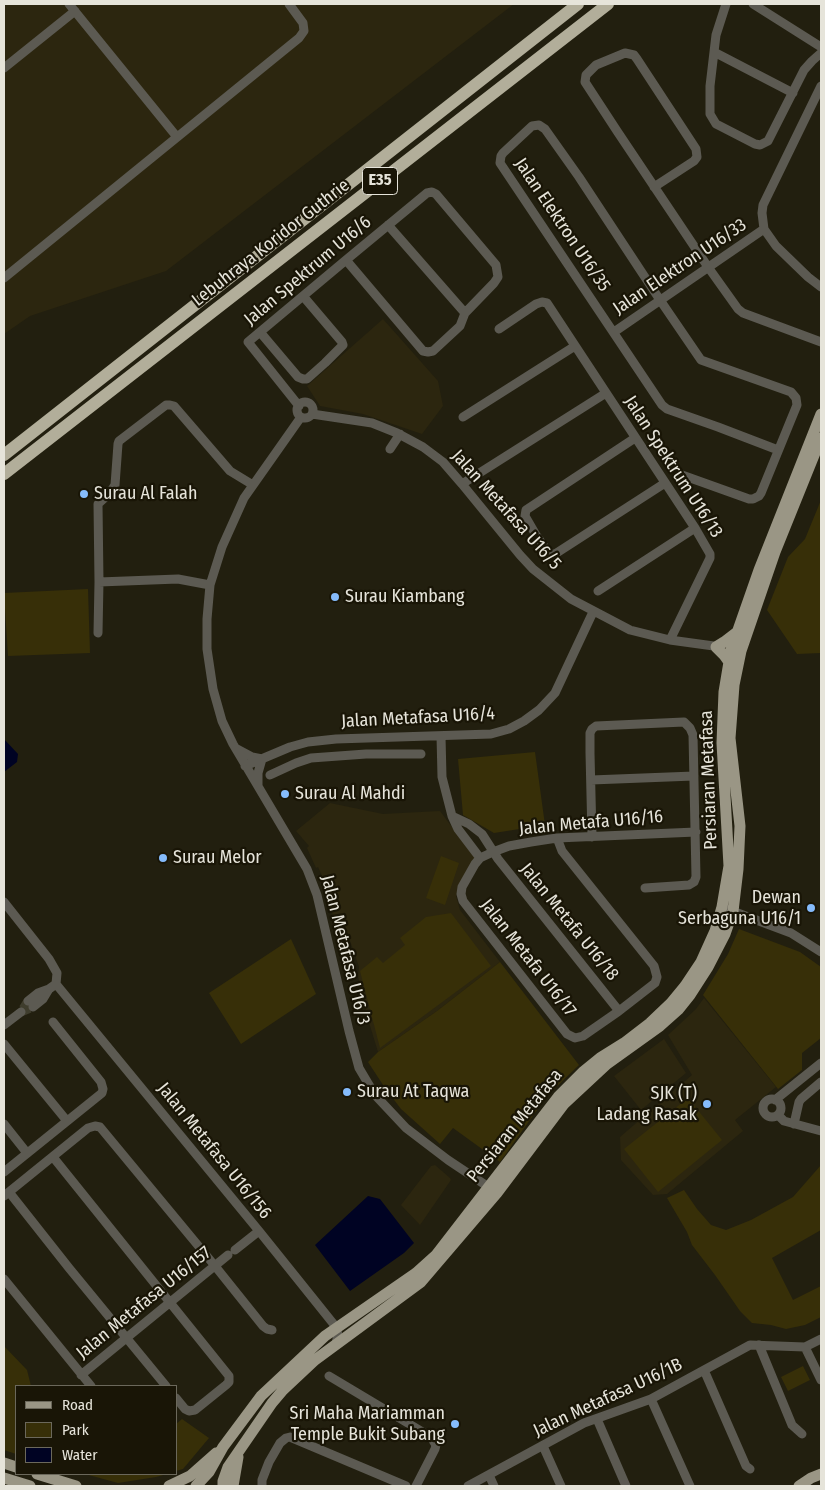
<!DOCTYPE html>
<style>
body{margin:0}
#map{position:relative;width:825px;height:1490px;overflow:hidden;background:#221f0f;font-family:"Fira Sans Condensed",sans-serif}
canvas{display:block}
.frame{position:absolute;inset:0;border:5px solid #e6e4da;pointer-events:none}
.legend{position:absolute;left:15px;top:1385px;width:162px;height:90px;box-sizing:border-box;background:#191506;border:1px solid #6b685b;margin:0;padding:6px 9px;list-style:none;font-size:15px;color:#e6e4da}
.legend li{display:flex;align-items:center;gap:10px;height:25px}
.legend b{width:25px;border:1px solid #6b685b}
</style>
<div id="map">
<canvas width="825" height="1490"></canvas>
<div class="frame"></div>
<ul class="legend">
<li><b style="height:6px;background:#9a9685"></b>Road</li>
<li><b style="height:14px;background:#372f08"></b>Park</li>
<li><b style="height:14px;background:#000323"></b>Water</li>
</ul>
</div>
<script>
const ctx = document.querySelector('canvas').getContext('2d');
ctx.lineJoin = 'round';
function fillPath(path, color) { ctx.fillStyle = color; ctx.fill(path, 'evenodd'); }
const shape = rows => new Path2D(rows.map(r => 'M' + r).join(''));
function stroke(path, color, width, dash) { ctx.strokeStyle = color; ctx.lineWidth = width; ctx.lineCap = dash ? 'butt' : 'round'; ctx.setLineDash(dash || []); ctx.stroke(path); }
function label(font, color, halo, rows, align = 'center') {
  ctx.font = font + ' "Fira Sans Condensed",sans-serif'; ctx.lineWidth = 4.5; ctx.setLineDash([]); ctx.textBaseline = 'middle'; ctx.strokeStyle = halo; ctx.fillStyle = color; for (const [text, x, y, turn = 0] of rows) {
    ctx.save(); ctx.translate(x, y); ctx.rotate((+turn || 0) * Math.PI / 180); ctx.textAlign = isNaN(turn) ? turn : align; if (halo) ctx.strokeText(text, 0, 0); ctx.fillText(text, 0, 0); ctx.restore();
  }
}
const built = shape([
 [4,4,514,4,166,271,30,316,4,334],
 [383,319,438,381,443,406,422,434,363,414,320,406,307,386],
 [330,803,383,814,440,811,475,858,458,886,456,896,460,910,500,962,437,1011,378,1052,367,1016,358,976,359,967,345,926,335,928,329,897,330,894,318,867,316,868,307,848,309,846,296,831],
 [704,998,776,1087,735,1120,743,1131,667,1194,653,1195,621,1160,620,1137,692,1075,668,1035,696,1009],
 [664,1039,686,1073,641,1110,614,1076],
 [435,1165,450,1178,451,1180,420,1225,401,1205,431,1166]
]);
const green = shape([
 [821,500,821,653,797,654,767,610,788,557,805,539],
 [88,589,90,653,8,656,4,593],
 [535,752,545,825,494,833,463,815,458,759],
 [441,856,459,863,445,905,426,898],
 [451,913,491,966,380,1048,360,971,377,957,383,963,405,945,400,938,426,917],
 [739,929,800,952,821,967,821,1038,802,1053,802,1070,778,1089,703,995,728,954],
 [291,939,316,994,241,1044,209,993],
 [500,962,579,1065,547,1096,500,1162,453,1128,440,1144,401,1109,385,1088,368,1062,378,1052,437,1011],
 [688,1098,722,1140,658,1192,624,1149],
 [821,1165,821,1230,772,1258,793,1300,821,1286,821,1317,805,1325,786,1329,771,1325,752,1323,740,1311,715,1275,692,1245,687,1232,667,1198,684,1190,697,1209,711,1225,726,1230,751,1220,793,1197],
 [4,1346,27,1370,31,1386,16,1386,16,1454,4,1450],
 [803,1366,810,1380,788,1391,781,1377],
 [182,1419,209,1438,183,1469,176,1471,176,1424],
 [85,1474,167,1474,156,1477,118,1483]
]);
const water = shape([
 [4,739,18,754,17,762,4,772],
 [368,1196,380,1199,414,1243,404,1253,350,1291,315,1245]
]);
const minorTunnel = shape([
 [28,1001,21,1012,33,1007]
]);
const minor = shape([
 [69,4,177,137],
 [726,4,716,35,710,86,710,114,716,124,720,126,755,144,760,145,768,141,804,70,812,61,821,53],
 [753,4,821,47],
 [714,52,793,93],
 [4,68,75,11],
 [821,86,763,205,762,213,764,229,776,246,808,277,821,287],
 [654,187,694,161,697,157,696,149,637,59,634,55,625,53,596,65,586,75,585,82,617,131,708,267,738,309,743,313,821,342],
 [388,225,465,313],
 [4,278,299,38,304,31,303,23,289,4],
 [499,329,536,304,542,302,547,303,695,528,710,554,710,558,670,640],
 [260,332,298,377,303,379,307,379,325,363,343,345,342,342,303,296],
 [614,332,764,229],
 '297 410a8 8 0 1 1 16 0a8 8 0 1 1-16 0Z',
 [299,406,248,342,346,260,427,193,432,192,436,194,496,265,498,277,494,283,465,313,460,326,433,351,428,352,423,351,346,260],
 [312,414,372,423,397,433,423,447,443,462,462,484,520,555,533,569,571,599,630,630,670,640,721,647],
 [301,417,244,498,222,547,210,585,207,619,207,649,213,689,222,721,233,744,307,869,317,895,349,1031,359,1068,375,1095,406,1128,448,1160,493,1190],
 [463,417,575,346],
 [635,438,526,510,525,516,536,535,548,552,551,554,555,554,665,483],
 [390,449,400,434],
 [682,475,749,499,753,499,759,496,761,493,790,422,797,405,796,398,791,392,701,360,660,300,579,177,545,129,539,125,532,126,503,153,501,156,500,163,662,405,667,409,718,427,778,450],
 [462,484,606,393],
 [99,582,178,579,210,585],
 [598,591,695,528],
 [98,633,99,582,98,504,110,493,115,485,118,444,119,441,166,405,170,405,174,406,230,471,253,485],
 [441,736,442,777,452,816,458,829,480,858],
 [237,749,252,757,262,759,258,773,258,785],
 [245,766,290,747,308,742,336,739,491,734,509,729,524,721,539,710,555,693,593,612],
 [270,775,296,763,311,758,366,754,421,754],
 [591,780,694,776],
 [452,816,469,824,482,834,498,859,619,1011],
 [592,837,590,753,590,733,592,729,596,726,684,722,690,728,693,735,696,877,694,882,689,885,645,888],
 [557,838,562,851,654,966,657,977,655,983,619,1011,583,1036,575,1038,567,1034,463,901,461,894,462,887,475,864,480,858,493,852,509,846,531,842,557,838,696,832],
 [4,902,49,959,57,973,56,984],
 [727,909,791,933,821,952],
 [56,984,259,1231,336,1327,338,1335,336,1343],
 [28,1001,38,993,49,989,56,984],
 [33,1007,43,999,49,989],
 [4,1025,21,1012],
 [4,1044,67,1121],
 '763 1108a9 9 0 1 1 18 0a9 9 0 1 1-18 0Z',
 [775,1100,821,1063],
 [778,1115,784,1121,821,1131],
 [4,1124,27,1153],
 [794,1124,799,1102,801,1099,821,1082],
 [53,1157,229,1376,229,1382,226,1385,195,1410,189,1411,185,1409,176,1398],
 [4,1172,102,1093,103,1089,101,1082,53,1022],
 [9,1192,69,1268,166,1386],
 [4,1196,88,1128,95,1126,100,1127,215,1266,263,1326,267,1329,272,1330],
 [235,1250,259,1231],
 [4,1279,91,1386],
 [759,1345,792,1425,802,1434],
 [805,1347,821,1380],
 [704,1370,746,1466,750,1469],
 [81,1375,228,1255],
 [329,1376,431,1437,436,1445,435,1449,416,1486],
 [651,1399,690,1486],
 [597,1419,626,1486],
 [543,1446,561,1486],
 [489,1475,494,1486],
 [262,1486,262,1480,269,1462,280,1443,286,1438,290,1437,406,1486],
 [468,1486,584,1423,651,1399,750,1345,805,1347,821,1339]
]);
const major = shape([
 [729,662,724,655,716,647,724,642,737,632],
 [4,1463,16,1467],
 [37,1474,76,1486],
 [4,1478,30,1486],
 [169,1486,190,1476,216,1453],
 [196,1486,209,1472,223,1447,261,1396,325,1336,416,1273,436,1255,558,1097,584,1071,600,1058,624,1043,650,1023,671,1003,685,986,701,962,715,931,722,907,729,866,722,743,724,692,731,650,759,570,821,414],
 [223,1486,223,1481,228,1467,272,1403,283,1390,315,1360,421,1282,497,1193,564,1104,607,1064,660,1026,678,1010,690,995,708,967,725,934,733,911,738,869,740,826,730,738,734,685,741,651,775,552,821,438],
 [233,1486,238,1457],
 [799,1486,811,1478,821,1474]
]);
const highway = shape([
 [4,455,578,4],
 [4,474,608,4]
]);
const markers = [
 [84,494,5,"#85bbfb"],
 [335,597,5,"#85bbfb"],
 [285,794,5,"#85bbfb"],
 [163,858,5,"#85bbfb"],
 [811,908,5,"#85bbfb"],
 [347,1092,5,"#85bbfb"],
 [707,1104,5,"#85bbfb"],
 [455,1424,5,"#85bbfb"]
];
const shields = [
 [380,181,35]
];
const shieldNames = [
 ["E35",380,181]
];
const streetNames = [
 ["Jalan Elektron U16/35",562,225,56],
 ["Lebuhraya Koridor Guthrie",271,243,-38],
 ["Jalan Elektron U16/33",680,267,-34],
 ["Jalan Spektrum U16/6",308,271,-40],
 ["Jalan Spektrum U16/13",673,467,57],
 ["Jalan Metafasa U16/5",506,510,48],
 ["Jalan Metafasa U16/4",418,718,-3],
 ["Persiaran Metafasa",709,780,-92],
 ["Jalan Metafa U16/16",591,823,-5],
 ["Jalan Metafa U16/18",569,922,51],
 ["Jalan Metafasa U16/3",345,950,76],
 ["Jalan Metafa U16/17",528,958,52],
 ["Persiaran Metafasa",515,1126,-51],
 ["Jalan Metafasa U16/156",214,1151,51],
 ["Jalan Metafasa U16/157",144,1303,-39],
 ["Jalan Metafasa U16/1B",608,1398,-25]
];
const poiNames = [
 ["Surau Al Falah",94,494],
 ["Surau Kiambang",345,597],
 ["Surau Al Mahdi",295,794],
 ["Surau Melor",173,858],
 ["Dewan",801,898,"right"],
 ["Serbaguna U16/1",801,919,"right"],
 ["Surau At Taqwa",357,1092],
 ["SJK (T)",697,1094,"right"],
 ["Ladang Rasak",697,1115,"right"],
 ["Sri Maha Mariamman",445,1414,"right"],
 ["Temple Bukit Subang",445,1435,"right"]
];
fillPath(built, '#2c260f');
fillPath(green, '#372f08');
fillPath(water, '#000323');
stroke(minorTunnel, '#3f3d2d', 9, [9, 4.5]);
stroke(minor, '#5c5a52', 9);
stroke(major, '#9a9685', 11);
stroke(highway, '#b2ae9a', 12);
for (const [x, y, r, color] of markers) { const dot = new Path2D(); dot.arc(x, y, r, 0, 2 * Math.PI); ctx.fillStyle = color; ctx.fill(dot); stroke(dot, '#191506', 2); }
for (const [x, y, w] of shields) { const box = new Path2D(); box.roundRect(x - w / 2, y - 13.5, w, 27, 4); ctx.fillStyle = '#191506'; ctx.fill(box); stroke(box, '#e6e4da', 1); }
label('bold 16px', '#e6e4da', null, shieldNames);
label('18px', '#e6e4da', '#191506', streetNames);
label('18px', '#e6e4da', '#191506', poiNames, 'left');
</script>
